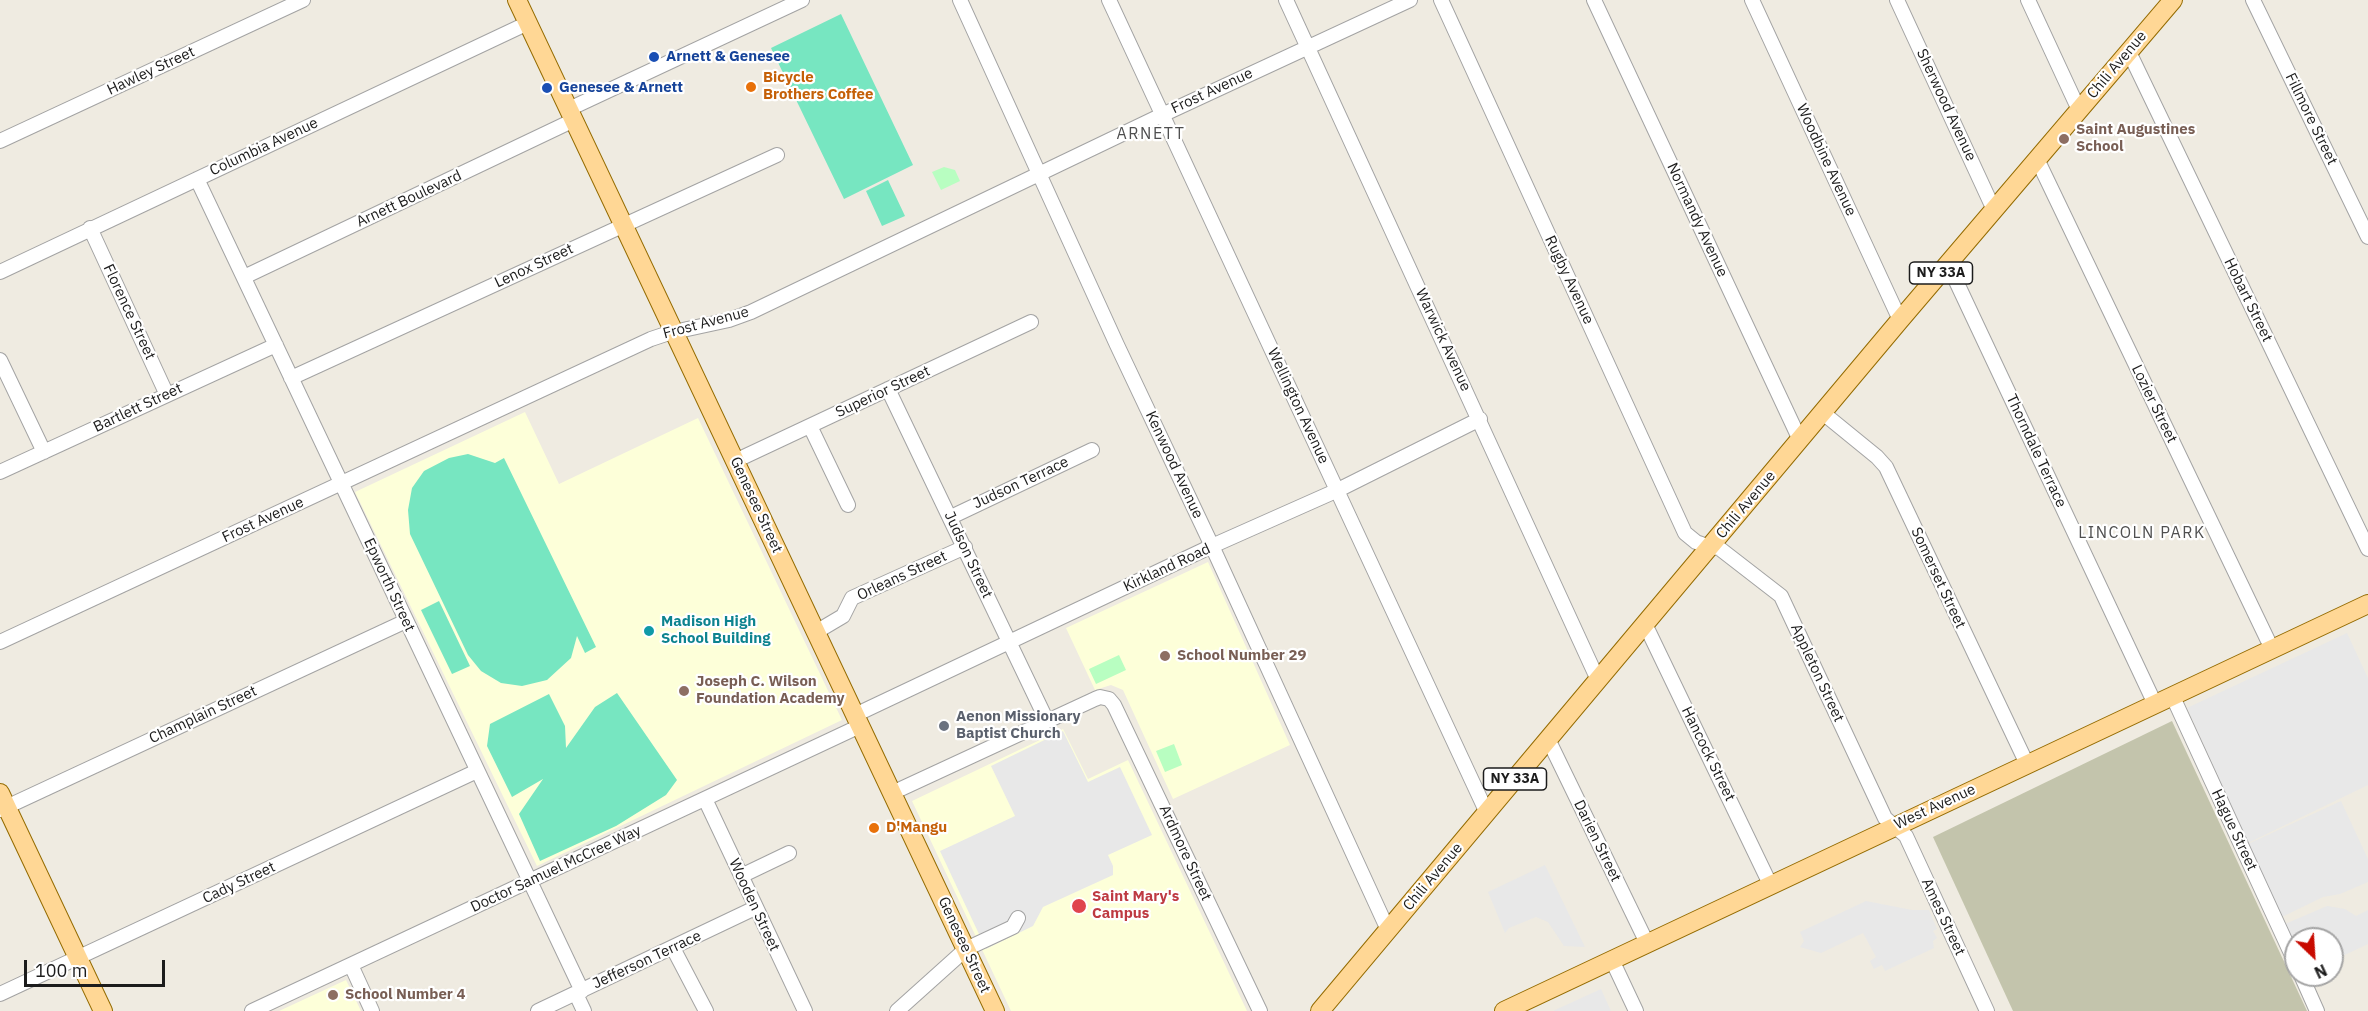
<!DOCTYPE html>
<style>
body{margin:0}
#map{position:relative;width:2368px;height:1011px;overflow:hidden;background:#efebe1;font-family:"IBM Plex Sans",sans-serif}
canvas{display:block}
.north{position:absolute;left:2284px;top:927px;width:60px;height:60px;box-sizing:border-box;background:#fff;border:2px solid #a4a4a4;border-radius:50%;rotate:155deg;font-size:16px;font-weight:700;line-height:24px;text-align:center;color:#1c1c1c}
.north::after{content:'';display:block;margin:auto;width:21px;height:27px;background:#c80a00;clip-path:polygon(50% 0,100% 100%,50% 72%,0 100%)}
.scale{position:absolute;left:24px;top:960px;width:141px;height:27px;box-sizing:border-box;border:3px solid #1c1c1c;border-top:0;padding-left:8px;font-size:18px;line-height:21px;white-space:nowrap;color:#1c1c1c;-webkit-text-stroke:4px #fff;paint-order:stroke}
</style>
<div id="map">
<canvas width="2368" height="1011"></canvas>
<div class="north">N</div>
<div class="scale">100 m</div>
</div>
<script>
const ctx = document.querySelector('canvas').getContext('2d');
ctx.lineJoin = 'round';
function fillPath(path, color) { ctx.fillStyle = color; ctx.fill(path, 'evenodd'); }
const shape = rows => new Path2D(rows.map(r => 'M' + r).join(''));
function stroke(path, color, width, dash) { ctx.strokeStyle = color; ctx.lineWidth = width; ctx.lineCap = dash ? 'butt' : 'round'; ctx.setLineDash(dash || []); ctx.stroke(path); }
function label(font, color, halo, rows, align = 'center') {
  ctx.font = font + ' "IBM Plex Sans",sans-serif'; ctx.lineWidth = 4.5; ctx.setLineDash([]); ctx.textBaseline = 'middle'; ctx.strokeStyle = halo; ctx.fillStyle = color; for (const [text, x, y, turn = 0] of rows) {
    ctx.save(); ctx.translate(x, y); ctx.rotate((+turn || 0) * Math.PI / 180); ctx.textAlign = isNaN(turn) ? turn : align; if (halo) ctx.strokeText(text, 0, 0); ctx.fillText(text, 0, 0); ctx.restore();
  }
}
const education = shape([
 [525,412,559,484,698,418,842,720,537,866,355,492],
 [1208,562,1290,745,1173,799,1123,690,1111,685,1095,690,1066,628],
 [1063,729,1088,779,1128,760,1247,1011,1011,1011,912,801],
 [346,980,361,1011,279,1011]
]);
const construction = shape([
 [2172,721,2307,1011,2013,1011,1933,837]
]);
const park = shape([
 [944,167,955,170,960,181,941,190,932,172],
 [1119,655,1126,670,1096,684,1089,669],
 [1174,744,1182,765,1165,772,1156,751]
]);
const pitch = shape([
 [841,14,913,165,844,199,771,48],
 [888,180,905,216,882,226,866,191],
 [468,454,495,463,504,458,596,647,585,653,577,636,571,658,547,680,522,686,501,683,481,671,468,655,410,534,408,510,412,488,424,471,449,458],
 [439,601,470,666,452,674,421,610],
 [617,693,677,780,666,795,616,826,540,861,519,814,543,779,512,797,487,746,490,724,549,694,565,726,566,748,595,707]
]);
const parking = shape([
 [2347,633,2368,678,2368,785,2248,843,2187,708],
 [1063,731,1088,782,1120,767,1152,835,1108,855,1113,866,1113,875,1043,907,1033,926,986,949,940,851,1015,816,991,766],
 [2341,801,2368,859,2368,882,2340,894,2323,897,2282,917,2248,844],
 [1545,865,1585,947,1564,946,1548,922,1536,917,1509,928,1505,933,1488,892],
 [1866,901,1912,910,1929,910,1937,929,1933,931,1937,938,1933,941,1934,948,1885,971,1882,965,1874,969,1870,961,1876,957,1863,933,1821,953,1800,947,1804,941,1800,932],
 [2327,906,2345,909,2356,916,2368,910,2368,944,2332,961,2332,939,2296,939,2296,947,2285,924],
 [1601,989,1611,1011,1553,1011]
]);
const minor = shape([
 [960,0,1117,345,1212,546,1388,930],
 [1109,0,1487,813],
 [1286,0,1598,680],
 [1441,0,1685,533,1696,542,1710,547,1719,548,1781,596,1885,818,1906,836,1987,1011],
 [1594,0,1800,440],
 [1752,0,1900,320],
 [1897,0,1994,210],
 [2028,0,2079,110],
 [2253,0,2368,237],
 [2129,52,2368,549],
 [569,109,802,0],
 [0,141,303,0],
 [2037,159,2272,649],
 [197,179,582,991],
 [90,228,167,395],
 [1948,264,2155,704],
 [0,272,528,23],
 [244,277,574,120],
 [0,360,44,452],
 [291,378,777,155],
 [888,389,1047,721],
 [1823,413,1877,457,1886,467,2027,764],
 [810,426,848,505],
 [735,461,1031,322],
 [0,472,276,345],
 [951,517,1092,450],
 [1645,624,1770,884],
 [816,632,843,616,852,598,965,547],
 [0,642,651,339,669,333,729,320,751,312,1162,115,1410,0],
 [2172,695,2296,964],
 [855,715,1212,546,1338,490,1480,419],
 [1548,739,1647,943],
 [892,793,1095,699,1100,697,1109,699,1114,705,1260,1011],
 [705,799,805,1011],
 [0,810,406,621],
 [741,876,789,853],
 [673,948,706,1011],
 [1612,960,1636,1011],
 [351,965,372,1011],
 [2301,975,2317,1011],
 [0,994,477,771],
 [576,994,584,1011],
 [252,1011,860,726],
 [538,1011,755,908],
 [897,1011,966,949,1013,927,1018,918]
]);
const major = shape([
 [517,0,995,1011],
 [0,793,103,1011],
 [1320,1011,1900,320,2173,0],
 [1504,1011,2368,604]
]);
const markers = [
 [654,57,6,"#1a4fb4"],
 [751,87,6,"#e8710a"],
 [547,88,6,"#1a4fb4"],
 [2064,139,6,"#8d6e63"],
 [649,631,6,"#0f9aa8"],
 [1165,656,6,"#8d6e63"],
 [684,691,6,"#8d6e63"],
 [944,726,6,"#6b7280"],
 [874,828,6,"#e8710a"],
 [1079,906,8,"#e0444e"],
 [333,995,6,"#8d6e63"]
];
const shields = [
 [1941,273,63],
 [1515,779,63]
];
const shieldNames = [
 ["NY 33A",1941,273],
 ["NY 33A",1515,779]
];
const transitNames = [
 ["Arnett & Genesee",666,57],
 ["Genesee & Arnett",559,88]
];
const streetNames = [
 ["Chili Avenue",2117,65,-50],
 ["Hawley Street",151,71,-25],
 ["Frost Avenue",1212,91,-25],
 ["Sherwood Avenue",1946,105,65],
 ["Fillmore Street",2311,119,64],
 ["Columbia Avenue",264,147,-25],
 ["Woodbine Avenue",1826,160,65],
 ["Arnett Boulevard",409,199,-25],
 ["Normandy Avenue",1697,220,65],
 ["Lenox Street",534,266,-25],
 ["Rugby Avenue",1569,280,65],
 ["Hobart Street",2248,300,64],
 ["Florence Street",129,312,65],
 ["Frost Avenue",706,323,-15],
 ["Warwick Avenue",1443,340,65],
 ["Superior Street",883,392,-25],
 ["Lozier Street",2154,404,64],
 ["Wellington Avenue",1298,406,65],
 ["Bartlett Street",138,408,-25],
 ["Thorndale Terrace",2036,451,65],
 ["Kenwood Avenue",1174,465,65],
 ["Judson Terrace",1021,483,-25],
 ["Genesee Street",756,505,65],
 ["Chili Avenue",1746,505,-50],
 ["Frost Avenue",263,520,-25],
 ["Judson Street",968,555,65],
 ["Kirkland Road",1167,568,-25],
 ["Orleans Street",902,576,-25],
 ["Somerset Street",1938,578,65],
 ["Epworth Street",389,585,65],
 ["Appleton Street",1817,673,65],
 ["Champlain Street",203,715,-25],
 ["Hancock Street",1708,754,64],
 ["West Avenue",1935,807,-25],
 ["Hague Street",2234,830,65],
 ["Darien Street",1597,841,64],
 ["Ardmore Street",1185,853,65],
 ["Doctor Samuel McCree Way",556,869,-25],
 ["Chili Avenue",1433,877,-50],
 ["Cady Street",239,883,-25],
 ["Wooden Street",754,905,65],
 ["Ames Street",1943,917,65],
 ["Genesee Street",964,945,65],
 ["Jefferson Terrace",647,960,-25]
];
const foodNames = [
 ["Bicycle",763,78],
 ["Brothers Coffee",763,95],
 ["D'Mangu",886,828]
];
const educationNames = [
 ["Saint Augustines",2076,130],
 ["School",2076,147],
 ["School Number 29",1177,656],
 ["Joseph C. Wilson",696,682],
 ["Foundation Academy",696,699],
 ["School Number 4",345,995]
];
const cultureNames = [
 ["Madison High",661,622],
 ["School Building",661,639]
];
const worshipNames = [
 ["Aenon Missionary",956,717],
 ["Baptist Church",956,734]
];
const healthNames = [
 ["Saint Mary's",1092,897],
 ["Campus",1092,914]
];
const neighbourhoodNames = [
 ["ARNETT",1151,134],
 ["LINCOLN PARK",2142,533]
];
fillPath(education, '#fdffd9');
fillPath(construction, '#c3c4ac');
fillPath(park, '#b8fec1');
fillPath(pitch, '#77e6c1');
fillPath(parking, '#e8e8e8');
stroke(minor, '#a3a3a3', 16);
stroke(major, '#946b00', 20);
stroke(minor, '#fff', 14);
stroke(major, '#ffd795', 18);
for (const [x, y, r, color] of markers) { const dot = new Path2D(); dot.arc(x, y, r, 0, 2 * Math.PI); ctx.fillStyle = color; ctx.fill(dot); stroke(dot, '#fff', 2); }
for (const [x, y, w] of shields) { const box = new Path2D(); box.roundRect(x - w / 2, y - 11, w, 22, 4.5); ctx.fillStyle = '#fff'; ctx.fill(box); stroke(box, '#1c1c1c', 1.5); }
label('bold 14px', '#1c1c1c', null, shieldNames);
label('bold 15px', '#164399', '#fff', transitNames, 'left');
label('15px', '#1c1c1c', '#fff', streetNames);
label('bold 15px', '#c56008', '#fff', foodNames, 'left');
label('bold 15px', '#785e54', '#fff', educationNames, 'left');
label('bold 15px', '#0d838f', '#fff', cultureNames, 'left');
label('bold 15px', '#5b616d', '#fff', worshipNames, 'left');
label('bold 15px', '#be3a42', '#fff', healthNames, 'left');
ctx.letterSpacing = '1.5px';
label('16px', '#4f4f4f', '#fff', neighbourhoodNames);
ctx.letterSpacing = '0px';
</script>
